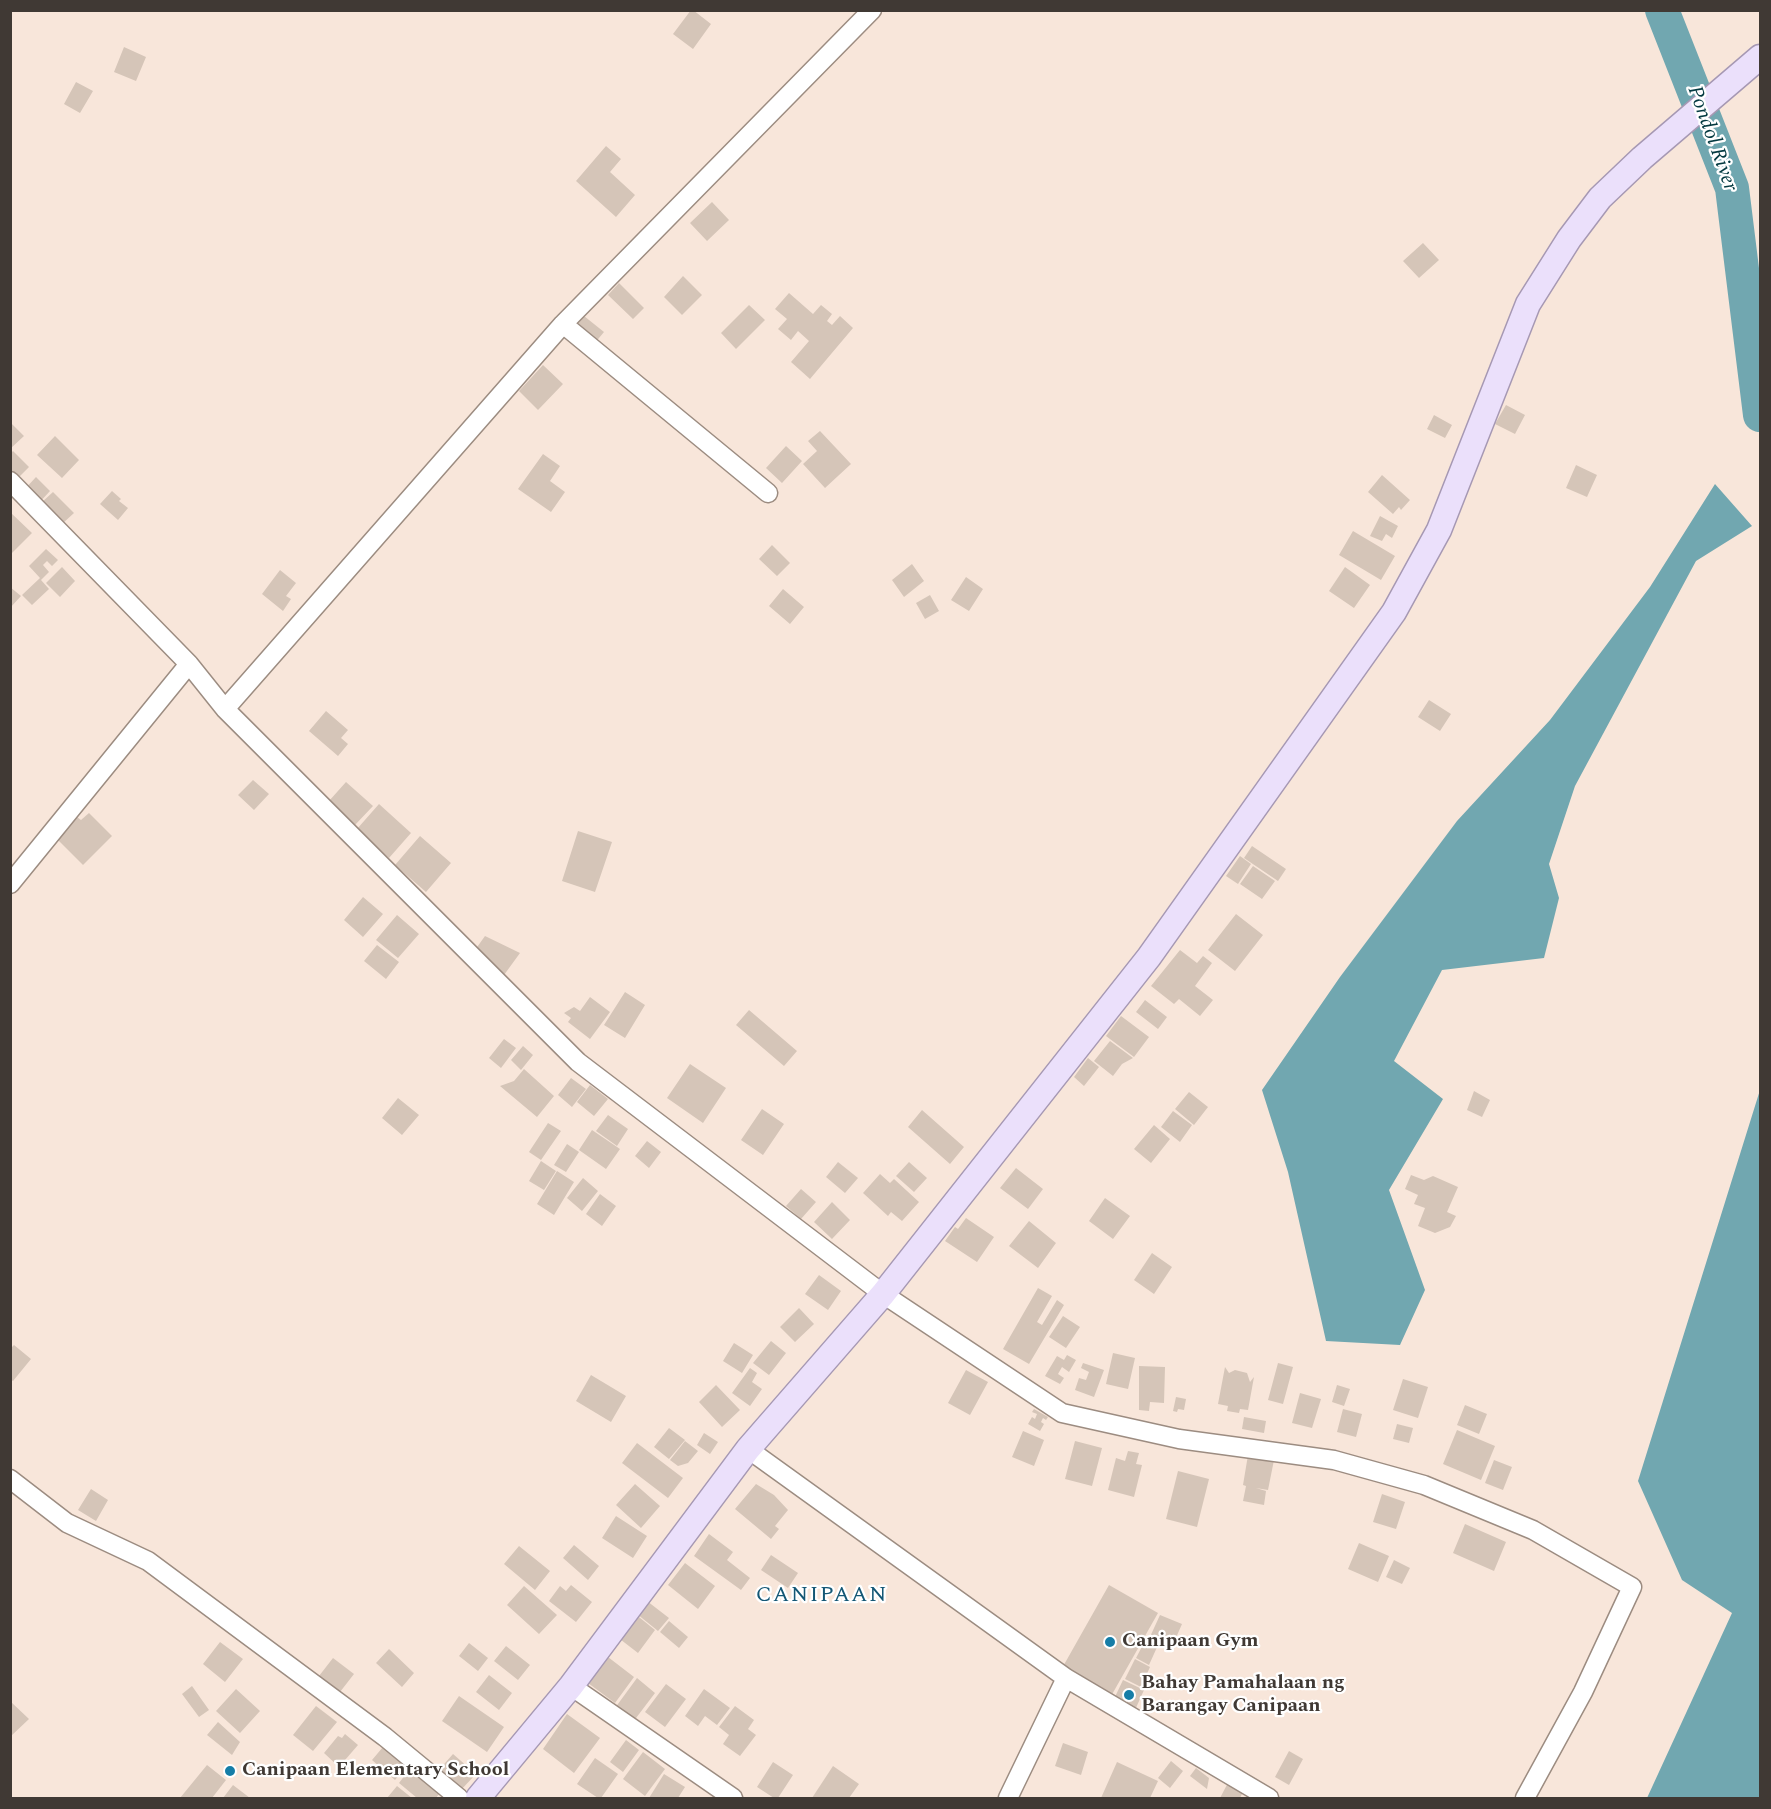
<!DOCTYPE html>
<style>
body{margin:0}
#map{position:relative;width:1771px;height:1809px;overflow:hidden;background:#f8e6da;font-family:Spectral,serif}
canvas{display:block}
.frame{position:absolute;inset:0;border:12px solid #403934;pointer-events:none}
</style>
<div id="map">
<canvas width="1771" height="1809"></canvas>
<div class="frame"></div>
</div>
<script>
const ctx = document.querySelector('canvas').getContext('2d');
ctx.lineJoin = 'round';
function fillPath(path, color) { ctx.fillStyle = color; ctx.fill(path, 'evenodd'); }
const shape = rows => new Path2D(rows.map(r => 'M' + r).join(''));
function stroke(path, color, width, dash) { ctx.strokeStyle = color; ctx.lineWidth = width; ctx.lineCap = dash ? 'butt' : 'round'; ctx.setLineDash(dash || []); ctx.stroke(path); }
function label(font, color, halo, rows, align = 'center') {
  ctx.font = font + ' Spectral,serif'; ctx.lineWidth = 4.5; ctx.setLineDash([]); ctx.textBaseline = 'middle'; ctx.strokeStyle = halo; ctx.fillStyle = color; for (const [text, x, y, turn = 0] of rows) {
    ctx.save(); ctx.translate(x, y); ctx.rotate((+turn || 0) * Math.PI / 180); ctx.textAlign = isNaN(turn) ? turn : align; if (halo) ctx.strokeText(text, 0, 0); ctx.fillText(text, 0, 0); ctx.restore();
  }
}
const water = shape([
 [1715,484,1752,526,1696,561,1575,786,1549,864,1559,898,1544,958,1442,970,1394,1061,1443,1099,1389,1190,1425,1290,1400,1345,1326,1341,1288,1172,1262,1090,1340,977,1457,821,1550,720,1650,587],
 [1760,1090,1760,1798,1647,1798,1732,1613,1682,1580,1638,1481]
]);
const river = shape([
 [1662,10,1732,188,1760,415]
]);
const building = shape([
 [691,10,693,10,711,24,693,49,673,34],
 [124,47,146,57,136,81,114,72],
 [76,82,93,91,80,113,64,104],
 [606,146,621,159,610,172,635,195,616,217,576,181],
 [712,202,729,220,707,241,690,223],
 [1423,243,1439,260,1419,278,1403,261],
 [683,276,702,295,682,315,664,297],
 [619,283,644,308,633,319,608,295],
 [789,293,813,314,821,305,832,314,827,321,832,325,840,316,853,328,810,379,791,362,809,341,798,331,791,340,778,329,787,319,775,309],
 [749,305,765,320,736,349,721,333],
 [584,316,604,332,594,344,574,329],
 [543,365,563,384,538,410,519,391],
 [1506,405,1525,415,1515,434,1495,424],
 [1434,415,1452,425,1445,438,1427,429],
 [10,422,24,436,10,449],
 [820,431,851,464,825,488,803,464,817,451,808,441],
 [55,436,79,460,62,478,37,455],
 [786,446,802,461,782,483,766,468],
 [13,451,29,467,16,480,10,474,10,454],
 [543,454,560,466,550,481,565,492,551,512,518,489],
 [1576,465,1597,475,1587,497,1566,488],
 [1382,475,1410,500,1401,510,1399,507,1393,514,1368,492],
 [36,477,50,491,38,504,24,490],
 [112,491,121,499,119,501,128,508,118,520,100,504],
 [53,492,74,513,62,524,41,503],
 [10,512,32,533,10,555],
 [1380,516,1398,526,1392,538,1386,534,1382,541,1370,536],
 [1353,531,1395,556,1381,580,1339,555],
 [772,545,790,563,777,576,759,559],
 [46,549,58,560,52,566,47,561,43,565,49,572,41,580,49,589,32,605,22,595,40,578,29,566],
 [912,564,924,581,904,597,892,580],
 [62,567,75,581,60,597,46,583],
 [1345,567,1370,585,1354,608,1329,591],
 [280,570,296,583,286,596,291,599,283,611,262,594],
 [966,577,983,589,969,611,951,600],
 [10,587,21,596,10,608],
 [783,589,804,607,790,624,769,606],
 [930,595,939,611,925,619,916,603],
 [1429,700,1451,714,1440,731,1418,717],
 [326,711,348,730,341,738,348,744,338,756,309,731],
 [253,780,269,794,254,810,238,795],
 [346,782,373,806,355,825,329,801],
 [379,804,411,833,389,858,357,829],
 [89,813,112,836,83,865,56,838,77,817,81,820],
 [578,831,612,842,595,892,562,881],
 [420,836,451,863,426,892,395,865],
 [1252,846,1286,869,1278,881,1244,858],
 [1240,856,1251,864,1238,884,1226,876],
 [1253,866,1275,881,1262,899,1240,884],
 [363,897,383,914,363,937,344,920],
 [1236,914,1263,935,1235,971,1208,950],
 [397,915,419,934,398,958,376,940],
 [485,936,520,953,504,975,475,950],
 [377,945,399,962,386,979,364,961],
 [1180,950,1197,963,1203,956,1212,963,1195,986,1213,1000,1200,1016,1179,999,1174,1004,1151,986],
 [625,992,645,1005,625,1038,604,1025],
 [590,997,610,1012,590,1039,568,1022,571,1018,564,1013,574,1007,580,1011],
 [1145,1000,1167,1017,1158,1029,1136,1012],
 [749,1010,797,1051,784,1066,736,1025],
 [1121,1016,1149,1037,1134,1057,1106,1036],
 [504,1039,516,1048,501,1068,489,1058],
 [1110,1041,1133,1058,1122,1064,1113,1076,1094,1061],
 [523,1046,533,1055,521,1070,511,1060],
 [1088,1058,1099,1067,1084,1086,1074,1077],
 [690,1064,726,1088,703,1123,667,1098],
 [524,1069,554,1096,537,1117,500,1086,514,1081],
 [571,1078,586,1089,572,1107,558,1095],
 [590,1085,608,1099,594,1116,577,1102],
 [1474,1091,1490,1100,1482,1117,1467,1110],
 [1189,1092,1208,1107,1194,1125,1175,1109],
 [398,1098,419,1115,402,1135,382,1118],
 [762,1109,784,1124,763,1155,741,1140],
 [922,1110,964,1147,950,1164,908,1127],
 [1173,1111,1192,1125,1180,1142,1161,1127],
 [608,1115,628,1129,617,1146,596,1131],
 [548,1123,561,1131,541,1160,529,1152],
 [1154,1125,1170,1139,1151,1163,1134,1149],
 [592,1130,620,1149,606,1169,579,1150],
 [647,1141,661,1152,649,1168,635,1156],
 [567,1144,579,1152,566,1172,554,1165],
 [541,1161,556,1171,544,1190,529,1181],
 [838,1162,858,1178,845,1193,826,1177],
 [909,1162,927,1178,914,1192,896,1176],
 [1016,1168,1043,1189,1028,1209,1000,1188],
 [557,1171,574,1182,554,1215,537,1204],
 [880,1174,890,1183,894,1179,919,1202,902,1221,891,1212,888,1216,863,1193],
 [1411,1175,1424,1180,1433,1176,1458,1187,1447,1212,1456,1216,1450,1227,1435,1233,1418,1226,1425,1208,1414,1204,1418,1195,1405,1189],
 [583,1178,598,1191,582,1211,567,1198],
 [801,1189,816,1202,801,1219,786,1206],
 [600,1194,616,1206,602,1226,586,1214],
 [1105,1198,1130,1216,1113,1239,1089,1221],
 [832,1202,850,1220,832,1239,814,1222],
 [966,1218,994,1237,977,1262,945,1241,955,1227,958,1229],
 [1029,1221,1056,1243,1038,1268,1009,1246],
 [1152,1253,1172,1267,1154,1294,1134,1280],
 [819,1275,841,1291,828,1310,805,1294],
 [1038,1288,1052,1296,1037,1322,1042,1325,1057,1300,1064,1305,1029,1364,1003,1349],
 [799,1308,814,1324,795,1342,780,1327],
 [1063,1316,1080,1327,1066,1348,1049,1337],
 [771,1341,786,1353,769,1375,753,1363],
 [734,1343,753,1355,742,1373,723,1361],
 [14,1345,31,1359,13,1381,10,1379,10,1349],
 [1113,1353,1135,1358,1128,1389,1106,1384],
 [1067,1355,1076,1360,1069,1372,1062,1367,1058,1374,1064,1378,1060,1384,1045,1376,1057,1356,1064,1360],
 [1083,1363,1104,1370,1094,1397,1075,1390,1079,1378,1086,1380,1089,1372,1081,1368],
 [1278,1363,1293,1367,1283,1404,1268,1400],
 [1139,1366,1165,1367,1164,1403,1150,1402,1149,1411,1139,1410],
 [1225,1367,1229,1373,1235,1370,1247,1373,1250,1382,1254,1377,1248,1410,1240,1409,1239,1413,1227,1411,1228,1406,1218,1404],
 [750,1368,757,1373,752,1382,762,1389,750,1406,732,1393],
 [966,1370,988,1382,970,1415,948,1403],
 [591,1375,626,1396,611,1422,576,1401],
 [1403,1379,1428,1387,1418,1418,1393,1410],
 [716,1385,740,1410,722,1427,699,1402],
 [1337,1385,1350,1389,1344,1406,1332,1402],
 [1300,1393,1321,1399,1312,1428,1292,1423],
 [1176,1397,1186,1399,1184,1410,1178,1409,1177,1412,1173,1411],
 [1465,1405,1487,1414,1479,1434,1457,1425],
 [1034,1409,1048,1417,1046,1420,1043,1418,1041,1422,1044,1424,1040,1431,1028,1424,1032,1417,1035,1419,1037,1414,1032,1412],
 [1343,1409,1362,1414,1356,1437,1337,1432],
 [1244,1417,1266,1421,1264,1433,1242,1429],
 [1397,1424,1413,1428,1409,1443,1393,1439],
 [669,1428,685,1440,669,1459,654,1447],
 [1457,1430,1495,1446,1481,1480,1443,1464],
 [1023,1431,1044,1440,1034,1466,1012,1457],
 [704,1433,718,1442,710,1454,697,1445],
 [685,1441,698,1451,688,1463,678,1466,670,1460],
 [1075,1441,1102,1448,1092,1486,1065,1479],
 [637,1443,683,1478,668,1498,622,1463],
 [1128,1451,1139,1453,1136,1464,1142,1465,1134,1497,1108,1490,1116,1458,1125,1461],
 [1248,1455,1274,1460,1268,1490,1256,1488,1266,1491,1264,1505,1243,1501,1246,1486,1243,1485],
 [1494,1460,1512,1467,1503,1490,1485,1483],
 [1178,1471,1209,1479,1197,1527,1166,1519],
 [635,1484,660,1506,641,1528,616,1505],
 [756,1484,774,1495,788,1510,775,1526,779,1529,771,1539,735,1509],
 [91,1489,108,1500,96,1521,78,1510],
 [1382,1494,1405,1502,1396,1529,1373,1522],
 [616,1516,647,1536,633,1558,602,1538],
 [1465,1524,1506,1542,1494,1571,1453,1553],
 [709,1534,733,1552,727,1560,750,1578,741,1590,694,1556],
 [1359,1543,1389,1556,1378,1582,1348,1569],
 [574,1545,599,1566,588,1580,563,1558],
 [519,1546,550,1571,535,1590,504,1564],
 [771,1555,798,1573,788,1588,761,1570],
 [1394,1560,1410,1568,1402,1584,1386,1577],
 [685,1563,715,1586,698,1609,668,1585],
 [571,1585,592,1602,576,1622,549,1601,560,1586,566,1591],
 [1109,1585,1158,1613,1110,1698,1061,1670],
 [524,1586,557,1615,539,1634,507,1605],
 [647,1601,669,1618,658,1631,637,1614],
 [634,1613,655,1630,638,1653,616,1636],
 [1160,1615,1182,1624,1171,1649,1149,1639],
 [669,1621,688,1637,679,1648,660,1632],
 [1146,1639,1158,1645,1149,1665,1136,1658],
 [220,1642,243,1659,225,1682,203,1664],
 [469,1643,488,1658,478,1671,459,1656],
 [506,1646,530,1665,518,1680,494,1661],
 [389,1649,414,1673,402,1687,376,1663],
 [608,1657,634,1677,615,1703,588,1683],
 [333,1658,354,1674,340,1692,319,1676],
 [1135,1659,1150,1667,1141,1687,1125,1679],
 [489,1675,512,1693,499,1710,476,1692],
 [637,1678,655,1693,633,1722,615,1708],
 [1123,1680,1144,1690,1135,1710,1114,1699],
 [666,1684,686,1699,665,1727,645,1712],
 [192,1686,209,1710,199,1717,182,1694],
 [236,1689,260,1711,240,1733,216,1711],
 [704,1689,730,1708,717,1725,705,1716,698,1726,685,1716],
 [459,1696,504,1727,487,1752,442,1721],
 [10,1701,29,1719,10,1737],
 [316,1706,337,1722,313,1751,293,1735],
 [735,1706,754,1720,748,1729,756,1735,740,1756,723,1744,729,1735,719,1727],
 [567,1714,600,1738,574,1773,543,1749],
 [218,1722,240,1742,232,1755,207,1735],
 [345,1734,358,1745,339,1767,324,1753,338,1736,342,1738],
 [626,1740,639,1750,623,1772,610,1762],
 [1063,1743,1088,1752,1081,1775,1055,1766],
 [383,1747,406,1767,395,1780,372,1760],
 [1289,1751,1303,1759,1289,1785,1275,1777],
 [643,1752,665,1769,645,1796,623,1779],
 [453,1754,476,1774,460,1791,438,1771],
 [595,1758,618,1774,601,1798,598,1798,577,1784],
 [1171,1761,1183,1771,1170,1788,1158,1778],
 [773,1762,793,1775,778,1798,774,1798,757,1787],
 [1117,1762,1158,1781,1150,1798,1101,1798],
 [207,1765,226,1780,212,1798,180,1798],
 [412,1766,442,1790,436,1798,417,1798,399,1783],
 [833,1766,859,1784,849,1798,812,1798],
 [1196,1768,1209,1778,1207,1789,1190,1776],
 [664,1774,685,1787,678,1798,649,1798],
 [1230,1779,1246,1786,1240,1798,1220,1798],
 [233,1785,250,1798,223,1798],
 [397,1786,412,1798,387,1798]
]);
const minor = shape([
 [563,324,768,493],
 [10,481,189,664,225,709,578,1062,883,1294,1062,1413,1179,1439,1334,1460,1424,1485,1533,1530,1632,1587,1583,1692,1525,1798],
 [225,709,563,324,872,10],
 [10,884,189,664],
 [748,1449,1066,1678,1269,1798],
 [10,1479,67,1523,148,1561,385,1737,459,1798],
 [571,1686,733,1798],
 [1008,1798,1066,1678]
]);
const major = shape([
 [478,1798,571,1686,748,1449,883,1294,1149,957,1394,612,1439,530,1528,304,1569,239,1600,198,1642,158,1760,57]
]);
const markers = [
 [1110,1642,6,"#157da7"],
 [1129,1695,6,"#157da7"],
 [230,1771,6,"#157da7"]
];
const poiNames = [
 ["Canipaan Gym",1122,1642],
 ["Bahay Pamahalaan ng",1141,1684],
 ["Barangay Canipaan",1141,1707],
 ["Canipaan Elementary School",242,1771]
];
const waterNames = [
 ["Pondol River",1711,139,70]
];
const quarterNames = [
 ["CANIPAAN",822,1597]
];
fillPath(water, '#71a7b0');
stroke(river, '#71a7b0', 34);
fillPath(building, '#d5c5b8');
stroke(minor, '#9c8c81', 21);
stroke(major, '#a698b3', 27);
stroke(minor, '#fff', 18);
stroke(major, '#ebe0fb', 24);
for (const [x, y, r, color] of markers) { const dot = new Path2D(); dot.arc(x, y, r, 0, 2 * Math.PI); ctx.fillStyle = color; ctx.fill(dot); stroke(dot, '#fff', 2); }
label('bold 20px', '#403934', '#fff', poiNames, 'left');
label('italic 21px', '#043a41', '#fff', waterNames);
ctx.letterSpacing = '1.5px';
label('22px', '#145775', '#fff', quarterNames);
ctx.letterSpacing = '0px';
</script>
